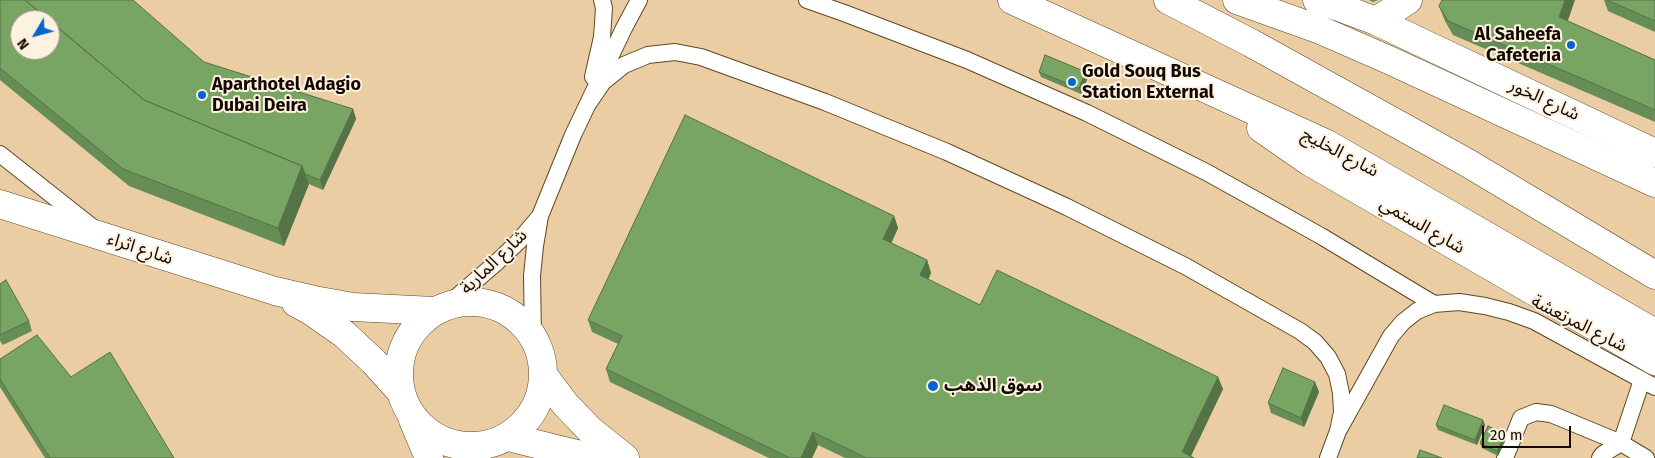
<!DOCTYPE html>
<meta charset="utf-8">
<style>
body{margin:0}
#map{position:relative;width:1655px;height:458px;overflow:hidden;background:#eacda3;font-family:"Fira Sans",sans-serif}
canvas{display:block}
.north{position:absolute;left:10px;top:10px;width:50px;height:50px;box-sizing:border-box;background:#fdf1e0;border:1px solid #9f9486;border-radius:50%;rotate:233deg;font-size:14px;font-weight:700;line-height:20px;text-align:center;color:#130900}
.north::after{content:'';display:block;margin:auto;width:18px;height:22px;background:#0266ce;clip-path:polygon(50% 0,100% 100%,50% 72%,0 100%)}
.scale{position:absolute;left:1482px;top:426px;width:89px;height:22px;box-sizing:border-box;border:2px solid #130900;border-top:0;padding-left:6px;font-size:15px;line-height:18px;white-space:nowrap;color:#130900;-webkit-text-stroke:4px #fdf1e0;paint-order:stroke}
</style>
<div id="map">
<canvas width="1655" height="458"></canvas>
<div class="north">N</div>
<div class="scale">20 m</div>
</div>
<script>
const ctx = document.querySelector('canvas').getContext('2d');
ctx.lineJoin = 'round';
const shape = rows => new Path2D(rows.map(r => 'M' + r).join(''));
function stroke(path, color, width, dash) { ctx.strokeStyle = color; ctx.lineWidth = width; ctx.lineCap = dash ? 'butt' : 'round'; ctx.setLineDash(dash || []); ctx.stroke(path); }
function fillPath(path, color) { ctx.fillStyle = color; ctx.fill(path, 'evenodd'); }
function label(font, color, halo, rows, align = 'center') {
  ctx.font = font + ' "Fira Sans","Noto Sans Arabic",sans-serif'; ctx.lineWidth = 4; ctx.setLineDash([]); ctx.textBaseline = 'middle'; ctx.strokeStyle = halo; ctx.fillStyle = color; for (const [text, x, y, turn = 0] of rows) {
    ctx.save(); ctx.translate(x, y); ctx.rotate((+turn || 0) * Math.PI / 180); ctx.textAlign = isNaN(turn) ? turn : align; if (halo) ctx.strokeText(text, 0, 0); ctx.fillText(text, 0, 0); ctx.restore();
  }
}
const lane = shape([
 [807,0,844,13,967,60,1087,113,1206,172,1321,236,1434,304],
 [593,77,602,37,604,8,602,0],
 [588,104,603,82,624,65,648,55,675,52,701,57,825,102,947,152,1067,207,1185,266,1300,331,1315,342,1328,357,1337,374,1341,393,1342,412,1338,431],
 [0,154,91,226],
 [447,305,496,263,519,241,540,216],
 [533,337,532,276,535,246,540,216,573,135,624,28,639,0],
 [1328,458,1338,431,1391,336,1403,322,1417,311,1434,304,1459,302,1485,306,1509,312,1534,321,1655,387],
 [1505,458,1521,418,1536,412,1551,414,1621,443,1642,380],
 [1600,458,1603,454,1621,443,1646,458]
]);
const street = shape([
 [0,204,275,291,314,300,353,307,434,311],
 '399 374a72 72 0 1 1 144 0a72 72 0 1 1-144 0Z',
 [296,303,311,311,344,334,374,362,401,392],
 [544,376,565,404,590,430,625,458],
 [413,420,429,458],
 [508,437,593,458]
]);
const secondary = shape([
 [1336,6,1376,21,1655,153],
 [1376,21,1408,0]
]);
const primary = shape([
 [1012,0,1327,144,1655,333],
 [1168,0,1251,43,1466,162,1655,275],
 [1237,0,1318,29,1389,60,1655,183],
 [1317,0,1336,6],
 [1261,128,1310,162,1655,361]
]);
const wall = shape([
 [0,0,204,62,353,109,356,119,323,190,309,184,284,246,129,186,0,80],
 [1369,0,1378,0,1373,2],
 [1604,0,1655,0,1655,32,1608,11],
 [1439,6,1568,21,1655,60,1655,122,1453,35,1445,21],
 [1039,72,1088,77,1081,94,1041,77],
 [894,216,898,228,891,244,927,260,931,273,928,280,980,305,1218,377,1223,389,1191,456,1194,458,845,458,818,445,812,458,769,458,610,382,606,369,618,344,592,332,588,320],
 [0,284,29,321,32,331,3,345,0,341],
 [0,359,71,377,174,458,45,458,0,387],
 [1315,382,1319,392,1304,427,1271,413,1268,403],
 [1436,425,1485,425,1477,445,1438,430],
 [1505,434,1506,439,1498,456,1482,448,1480,443]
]);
const shadedWall = shape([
 [1565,0,1575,0,1564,32,1559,17],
 [1086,72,1088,77,1081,94,1079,88],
 [353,109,356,119,323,190,320,180],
 [302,166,309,184,284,246,278,228],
 [894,216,898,228,887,252,883,239],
 [927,260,931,273,924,288,920,275],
 [1218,377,1223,389,1190,458,1182,452],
 [1315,382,1319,392,1304,427,1301,418],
 [1483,420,1485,425,1477,445,1475,440],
 [813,432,818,445,812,458,801,458],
 [1505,434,1506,439,1498,456,1497,451]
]);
const building = shape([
 [0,0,25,0,49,20,20,20,20,50,50,50,50,21,144,100,302,166,278,228,123,169,0,68,0,0],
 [25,0,133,0,204,62,353,109,320,180,305,174,302,166,144,100,50,21,50,20,49,20,25,0],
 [1442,0,1565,0,1559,17,1655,60,1655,110,1448,21,1439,6,1442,0],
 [1607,0,1655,0,1655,21,1607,0],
 [1045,55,1086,72,1079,88,1039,72,1045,55],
 [685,115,894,216,883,239,927,260,920,275,980,305,997,270,1218,377,1182,452,1194,458,866,458,813,432,801,458,790,458,606,369,622,336,588,320,685,115],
 [6,280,29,321,0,335,0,284,6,280],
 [37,335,71,377,110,352,174,458,50,458,0,379,0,359,37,335],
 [1283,368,1315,382,1301,418,1268,403,1283,368],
 [1444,405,1483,420,1475,440,1436,425,1444,405],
 [1488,426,1505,434,1497,451,1480,443,1488,426],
 [1420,450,1442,458,1417,458,1420,450]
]);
const markers = [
 [1571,45,5,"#0266ce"],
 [1072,82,5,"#0266ce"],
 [202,95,5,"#0266ce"],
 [933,386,6,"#0266ce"]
];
const poiNames = [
 ["Al Saheefa",1561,35,"right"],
 ["Cafeteria",1561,56,"right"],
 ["Gold Souq Bus",1082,72],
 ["Station External",1082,93],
 ["Aparthotel Adagio",212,85],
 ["Dubai Deira",212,106],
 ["سوق الذهب",944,386]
];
const streetNames = [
 ["شارع الخور",1544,100,25],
 ["شارع الخليج",1340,153,28],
 ["شارع الستمي",1422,226,30],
 ["شارع اثراء",140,249,18],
 ["شارع المارية",494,262,-44],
 ["شارع المرتعشة",1579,324,27]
];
stroke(lane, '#604721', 18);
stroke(street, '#604721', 29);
stroke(secondary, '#604721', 29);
stroke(primary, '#604721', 29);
stroke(lane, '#fff', 16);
stroke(street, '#fff', 28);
stroke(secondary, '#fff', 28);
stroke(primary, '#fff', 28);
fillPath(wall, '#678d56');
fillPath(shadedWall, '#547346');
fillPath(building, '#78a464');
stroke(building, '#547346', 1);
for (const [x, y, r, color] of markers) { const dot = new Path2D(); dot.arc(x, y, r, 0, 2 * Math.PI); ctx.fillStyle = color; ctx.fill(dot); stroke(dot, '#fdf1e0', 2); }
label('bold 18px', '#130900', '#fdf1e0', poiNames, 'left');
label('18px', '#130900', '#fdf1e0', streetNames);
</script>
